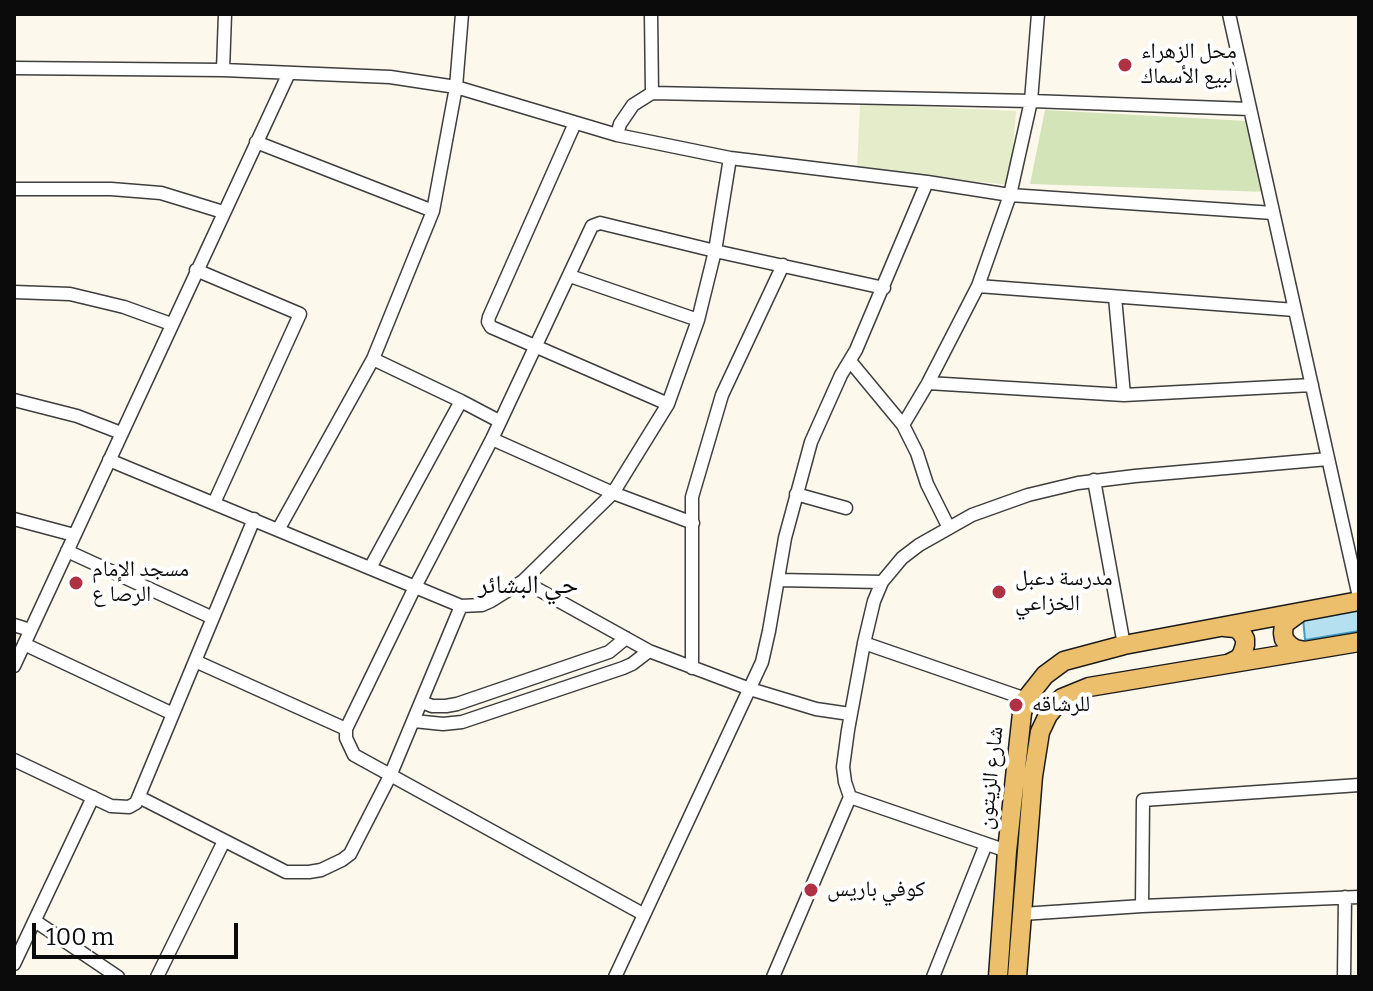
<!DOCTYPE html>
<meta charset="utf-8">
<style>
body{margin:0}
#map{position:relative;width:1373px;height:991px;overflow:hidden;background:#fdf8ec;font-family:Bitter,serif}
canvas{display:block}
.frame{position:absolute;inset:0;border:16px solid #0b0b0b;pointer-events:none}
.scale{position:absolute;left:32px;top:923px;width:206px;height:36px;box-sizing:border-box;border:4px solid #0b0b0b;border-top:0;padding-left:10px;font-size:24px;line-height:28px;white-space:nowrap;color:#0b0b0b;-webkit-text-stroke:6px #fff;paint-order:stroke}
</style>
<div id="map">
<canvas width="1373" height="991"></canvas>
<div class="frame"></div>
<div class="scale">100 m</div>
</div>
<script>
const ctx = document.querySelector('canvas').getContext('2d');
ctx.lineJoin = 'round';
function fillPath(path, color) { ctx.fillStyle = color; ctx.fill(path, 'evenodd'); }
const shape = rows => new Path2D(rows.map(r => 'M' + r).join(''));
function stroke(path, color, width, dash) { ctx.strokeStyle = color; ctx.lineWidth = width; ctx.lineCap = dash ? 'butt' : 'round'; ctx.setLineDash(dash || []); ctx.stroke(path); }
function label(font, color, halo, rows, align = 'center') {
  ctx.font = font + ' Bitter,"Noto Naskh Arabic",serif'; ctx.lineWidth = 8; ctx.setLineDash([]); ctx.textBaseline = 'middle'; ctx.strokeStyle = halo; ctx.fillStyle = color; for (const [text, x, y, turn = 0] of rows) {
    ctx.save(); ctx.translate(x, y); ctx.rotate((+turn || 0) * Math.PI / 180); ctx.textAlign = isNaN(turn) ? turn : align; if (halo) ctx.strokeText(text, 0, 0); ctx.fillText(text, 0, 0); ctx.restore();
  }
}
const green = shape([
 [1045,110,1248,121,1268,192,1030,184]
]);
const pitch = shape([
 [860,104,1016,111,1010,185,857,168]
]);
const water = shape([
 [1359,605,1359,631,1305,640,1303,617,1359,605]
]);
const minor = shape([
 [651,14,652,93],
 [1229,14,1359,597],
 [14,68,223,70,390,77,456,87,617,135,730,158,927,182,1010,195,1273,213],
 [223,70,225,14],
 [575,123,489,317,488,322,491,327,668,404],
 [617,135,620,124,633,105,652,93,1031,101,1250,109],
 [256,142,433,211],
 [14,189,111,189,161,193,223,212],
 [196,270,300,314,214,503],
 [570,276,698,320],
 [978,286,1295,310],
 [14,292,70,294,124,307,171,324],
 [1115,297,1124,395],
 [373,359,461,401,499,421],
 [850,361,903,425,917,453,927,484,949,528],
 [928,383,1124,395,1312,385],
 [14,400,77,416,121,433],
 [903,425,928,383,978,286,1010,195,1031,101,1038,14],
 [492,439,613,493,693,523],
 [109,460,461,606,482,605,491,601,523,581,613,493,668,404,698,320,715,251,730,158],
 [1094,480,1124,645],
 [796,494,846,508],
 [14,519,74,535],
 [278,530,373,359,433,211,456,87,462,14],
 [67,551,213,618],
 [370,568,461,401],
 [778,580,882,582],
 [523,581,649,651,750,689,816,709,850,714],
 [14,625,30,630],
 [864,643,1026,699],
 [24,644,173,714],
 [195,661,346,729,346,738,354,755,643,914],
 [14,666,289,73],
 [692,668,692,497,722,395,783,265],
 [422,702,432,706,446,706,457,704,609,652,626,638],
 [414,721,443,724,462,722,623,668,632,664,649,651],
 [346,729,415,587,492,439,592,226,600,223,715,251,884,288],
 [14,760,111,806,129,807,136,803,254,519],
 [139,797,286,872,309,872,321,870,342,860,350,854,390,776,461,606],
 [850,797,1007,851],
 [1142,906,1143,800,1359,785],
 [1022,914,1142,906,1359,897],
 [35,921,118,977],
 [14,964,93,797],
 [157,977,224,841],
 [615,977,762,662,769,631,785,538,811,442,841,375,856,350,927,182],
 [773,977,850,797,845,782,843,767,848,730,864,643,874,601,882,582,902,558,919,545,972,515,1028,495,1078,483,1135,476,1328,459],
 [933,977,986,844],
 [1344,977,1345,897]
]);
const primary = shape([
 [1299,613,1284,624,1283,633,1284,639,1289,645,1295,649,1305,651],
 [1224,627,1235,628,1241,632,1245,639,1245,645,1242,654,1238,659,1230,663],
 [998,977,1007,851,1022,713,1026,699,1045,675,1064,661,1124,645,1359,601],
 [1017,977,1033,776,1040,732,1048,715,1062,698,1089,687,1359,642]
]);
const markers = [
 [1125,65,8,"#ae3144"],
 [76,583,8,"#ae3144"],
 [999,592,8,"#ae3144"],
 [1016,705,8,"#ae3144"],
 [811,890,8,"#ae3144"]
];
const poiNames = [
 ["محل الزهراء",1141,52],
 ["لبيع الأسماك",1141,77],
 ["مسجد الإمام",92,570],
 ["الرصا ع",92,595],
 ["مدرسة دعبل",1015,579],
 ["الخزاعي",1015,604],
 ["للرشاقه",1032,705],
 ["كوفي باريس",827,890]
];
const streetNames = [
 ["شارع الزيتون",991,778,-84]
];
const quarterNames = [
 ["حي البشائر",528,586]
];
fillPath(green, '#d4e4b9');
fillPath(pitch, '#e4ecca');
fillPath(water, '#b5e0f0');
stroke(water, '#439bc0', 2);
stroke(minor, '#3e3e3e', 15);
stroke(primary, '#1c1c1c', 21);
stroke(minor, '#fff', 12);
stroke(primary, '#ecbf6d', 18);
for (const [x, y, r, color] of markers) { const dot = new Path2D(); dot.arc(x, y, r, 0, 2 * Math.PI); ctx.fillStyle = color; ctx.fill(dot); stroke(dot, '#fff', 3); }
label('22px', '#0b0b0b', '#fff', poiNames, 'left');
label('22px', '#0b0b0b', '#fff', streetNames);
label('26px', '#0b0b0b', '#fff', quarterNames);
</script>
